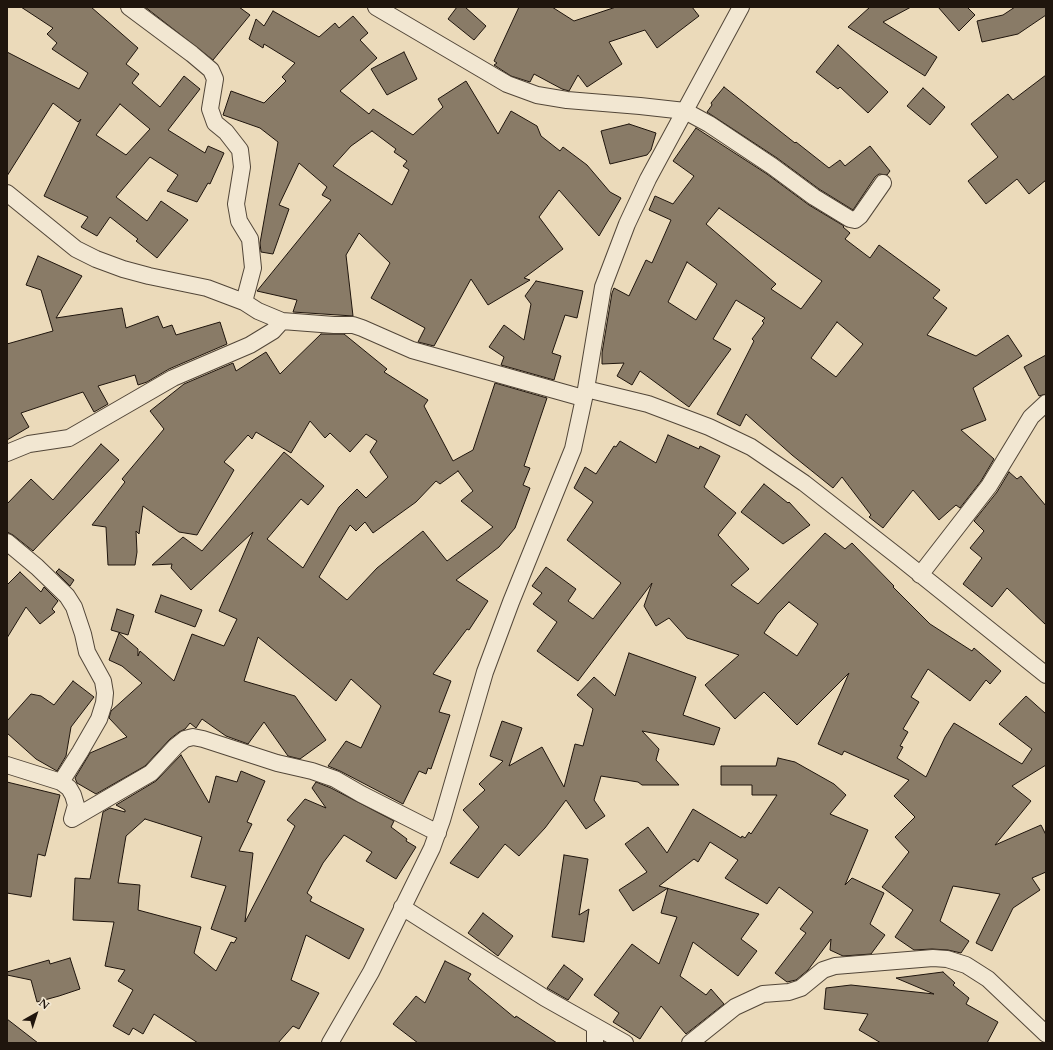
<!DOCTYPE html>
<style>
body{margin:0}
#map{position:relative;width:1053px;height:1050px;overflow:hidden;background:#ebdaba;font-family:Cardo,serif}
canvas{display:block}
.frame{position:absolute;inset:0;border:8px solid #1f150d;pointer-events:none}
.north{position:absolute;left:16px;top:994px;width:40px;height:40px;-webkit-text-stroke:3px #f2e7d2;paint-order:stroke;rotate:39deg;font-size:11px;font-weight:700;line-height:16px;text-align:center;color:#1f150d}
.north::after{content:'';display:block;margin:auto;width:14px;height:18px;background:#1f150d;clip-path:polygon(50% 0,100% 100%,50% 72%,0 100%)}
</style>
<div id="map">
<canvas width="1053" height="1050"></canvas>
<div class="frame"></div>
<div class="north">N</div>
</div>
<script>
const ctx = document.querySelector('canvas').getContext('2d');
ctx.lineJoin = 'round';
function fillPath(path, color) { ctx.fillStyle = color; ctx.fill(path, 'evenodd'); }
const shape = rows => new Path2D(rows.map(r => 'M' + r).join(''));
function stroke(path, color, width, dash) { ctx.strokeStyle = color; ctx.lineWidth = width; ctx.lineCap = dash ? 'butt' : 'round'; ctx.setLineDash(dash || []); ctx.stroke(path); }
const building = shape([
 [21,7,91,7,138,48,126,64,139,74,132,83,160,107,184,76,200,89,168,130,205,153,208,146,224,153,210,184,208,183,197,202,167,191,178,175,150,157,116,197,147,221,161,201,188,220,157,258,136,241,138,239,110,217,97,236,81,227,88,217,44,196,81,119,78,122,53,103,7,176,7,52,79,89,88,73,52,49,57,43,47,34,53,28,21,7],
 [120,104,150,129,126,155,96,135,120,104],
 [145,7,239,7,250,15,213,60,145,7],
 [457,7,465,7,486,26,474,40,448,19,457,7],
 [519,7,552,7,574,21,616,7,692,7,699,16,657,48,645,30,609,42,622,64,587,87,578,75,569,91,562,89,534,74,530,82,511,76,494,65,497,63,494,61,519,7],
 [870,7,911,7,883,22,937,57,925,76,848,27,870,7],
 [938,7,967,7,975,15,959,31,938,7],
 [1015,7,1046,7,1046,15,1018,34,982,42,977,21,1003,15,1015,7],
 [273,11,319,37,335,23,339,28,353,16,368,33,360,40,377,58,340,91,369,114,373,109,413,135,443,107,438,99,466,81,498,134,511,111,537,126,541,136,560,151,563,147,587,165,610,192,621,198,599,236,559,190,539,217,563,249,524,278,530,280,488,305,471,279,434,346,418,342,425,328,371,298,390,263,359,233,346,255,353,316,293,312,297,300,257,291,331,200,322,195,327,187,299,163,279,205,289,209,273,254,261,252,260,243,278,142,260,128,223,115,231,91,264,103,286,81,282,77,295,63,264,44,263,48,249,39,256,19,264,26,273,11],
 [372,131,396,149,394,152,407,161,403,166,409,170,392,205,333,166,351,146,372,131],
 [838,45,888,92,868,113,840,87,838,89,816,72,838,45],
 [404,52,417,79,387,95,371,69,404,52],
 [1046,75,1046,180,1029,194,1017,179,986,204,968,181,998,157,971,124,1008,94,1013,100,1046,75],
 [724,87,795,143,796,142,829,168,840,160,845,166,870,146,890,171,887,175,879,174,875,177,853,210,819,189,777,158,707,112,712,105,711,103,724,87],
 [923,88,945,107,930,125,907,106,923,88],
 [629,124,656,133,651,150,647,155,610,164,601,131,629,124],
 [696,128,767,174,809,205,844,226,843,227,850,233,845,239,870,258,879,245,940,290,933,298,947,308,927,335,976,356,1008,335,1022,356,973,388,986,420,961,430,994,459,981,481,960,508,956,505,939,520,913,490,883,528,869,517,871,515,842,477,833,488,792,455,746,414,740,426,717,414,754,341,752,339,764,323,762,321,765,318,736,300,713,339,731,349,689,407,640,371,632,385,617,376,624,363,602,364,602,353,612,293,614,288,629,296,646,260,652,263,671,220,649,210,655,196,673,204,694,176,673,161,696,128],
 [719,208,822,281,801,309,771,289,776,284,706,224,719,208],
 [687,262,717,284,696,320,668,302,687,262],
 [837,322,863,344,836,377,811,358,837,322],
 [38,256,82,276,56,318,122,308,126,328,158,316,163,328,172,325,176,335,220,322,227,344,169,369,147,382,138,385,135,375,98,386,108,404,94,412,83,392,21,413,29,427,7,440,7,344,53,331,41,290,26,285,38,256],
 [536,281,583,291,577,318,565,315,552,353,561,356,554,380,501,365,504,357,489,347,504,325,524,340,531,304,525,296,536,281],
 [321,334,344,334,387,369,384,372,428,400,424,406,453,461,473,450,495,383,547,398,524,466,530,468,523,485,530,488,515,528,499,547,456,580,488,601,469,630,467,629,433,674,451,681,439,712,450,715,431,769,428,768,426,774,419,771,403,804,340,771,328,766,346,741,361,748,381,706,351,679,336,701,258,637,244,681,295,696,326,740,300,759,288,756,264,722,248,744,226,736,202,719,196,728,190,723,185,729,179,732,170,739,145,766,96,794,77,783,75,778,90,753,127,737,109,718,111,711,142,683,122,666,109,660,119,633,138,649,138,656,140,651,174,681,192,634,224,646,237,619,219,611,253,532,191,590,171,568,172,564,152,565,183,537,202,551,284,452,324,486,308,505,301,499,267,539,303,568,339,507,357,489,366,498,388,477,370,452,377,441,366,434,350,452,330,433,325,438,310,421,291,453,256,432,252,439,248,435,224,462,234,470,197,535,179,532,143,506,139,534,136,531,137,552,135,565,108,565,106,527,92,525,125,482,122,479,164,429,150,411,184,384,233,363,236,371,266,352,280,374,321,334],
 [458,471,473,491,461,501,493,527,447,561,423,531,377,568,347,600,319,577,350,525,356,531,365,522,373,533,416,502,436,481,440,484,458,471],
 [1046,355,1046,394,1039,396,1024,367,1046,355],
 [668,435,699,449,700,446,720,456,704,487,736,513,718,535,749,569,731,585,758,604,825,533,845,549,852,543,894,586,893,587,930,624,972,651,974,648,1001,671,990,684,986,680,970,701,928,669,911,697,919,702,903,729,908,732,900,746,903,747,897,758,926,777,945,737,954,723,1022,764,1032,749,999,724,1026,696,1046,714,1046,765,1012,786,1031,801,995,845,1041,825,1046,835,1046,872,1032,878,1040,890,1013,908,992,951,976,943,1000,894,953,886,940,921,969,941,961,953,948,950,932,949,914,950,895,937,913,910,882,887,909,852,895,837,915,817,894,796,909,780,844,751,842,755,818,744,849,673,797,725,764,692,735,719,705,685,739,655,687,638,669,618,656,626,644,606,652,583,578,681,537,651,557,622,533,604,542,593,532,586,546,567,576,589,568,601,593,619,621,583,567,540,593,502,574,488,585,467,596,474,614,446,616,447,620,441,656,463,668,435],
 [789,602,818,624,797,656,764,633,777,614,789,602],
 [101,444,119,460,33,551,13,535,7,532,7,504,31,479,53,500,101,444],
 [1009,472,1017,479,1021,476,1046,506,1046,625,1007,588,992,607,963,584,982,558,970,548,984,531,974,521,997,492,1009,472],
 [764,484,788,503,789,502,810,525,783,544,741,512,764,484],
 [59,569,74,580,70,586,56,572,59,569],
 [20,572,41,592,44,587,58,601,52,609,55,612,40,624,26,607,7,638,7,585,20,572],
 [161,595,202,610,195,627,155,612,161,595],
 [117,609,134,615,128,635,111,630,117,609],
 [629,653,696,677,683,715,720,728,714,745,642,731,659,749,656,760,679,785,642,785,638,782,601,776,594,800,605,816,586,829,566,800,545,828,519,856,505,844,478,878,450,863,479,827,463,810,485,790,479,784,503,761,490,756,502,721,522,728,509,766,542,747,564,787,575,744,583,746,593,709,577,695,594,677,615,696,629,653],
 [73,681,94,697,71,727,66,756,57,771,36,759,7,733,7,721,31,694,41,696,54,705,73,681],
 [181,755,209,803,216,776,237,782,241,771,265,781,247,822,252,824,239,851,253,853,245,922,295,826,287,820,305,799,326,808,312,788,316,782,331,788,394,821,391,827,407,839,406,841,416,847,396,879,366,861,372,852,344,835,323,863,307,893,312,897,310,901,364,929,349,959,306,935,291,980,319,993,299,1029,293,1026,278,1043,198,1043,154,1014,143,1034,133,1028,129,1035,113,1026,133,990,118,981,125,970,105,966,114,922,73,920,75,878,90,879,103,812,110,808,125,812,125,810,116,805,156,781,181,755],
 [145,819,202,837,191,877,226,886,211,929,237,938,234,943,231,942,216,971,194,953,201,927,138,910,140,885,118,883,126,836,145,819],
 [778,758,795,762,834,784,846,795,830,814,868,830,845,885,852,878,884,893,870,924,885,935,871,954,843,956,830,950,831,939,808,970,796,980,787,982,775,973,806,933,800,929,813,912,779,887,767,904,725,878,738,860,710,842,698,862,694,859,659,886,759,914,741,939,757,951,738,976,693,942,680,976,706,995,711,989,724,1004,686,1034,661,1006,640,1039,613,1022,619,1013,594,995,632,944,659,964,677,917,661,913,668,888,633,911,619,890,647,872,625,844,648,827,667,853,693,809,741,838,742,836,745,838,749,832,751,834,777,795,752,795,752,785,721,785,721,766,776,766,778,758],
 [7,782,60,795,45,856,38,854,31,897,7,893,7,782],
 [564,855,588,859,579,915,589,909,584,942,552,937,564,855],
 [483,913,513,936,498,956,468,933,483,913],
 [70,958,80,989,59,996,37,1002,31,980,7,975,7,972,49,960,50,964,70,958],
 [445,961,471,974,468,979,515,1018,516,1016,557,1043,418,1043,393,1024,416,996,425,1003,445,961],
 [564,965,583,979,568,1000,547,988,564,965],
 [943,972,955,983,953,985,969,998,966,1004,998,1022,987,1043,881,1043,859,1030,868,1014,824,1009,826,988,851,985,934,994,896,978,943,972],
 [7,1019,38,1043,7,1043,7,1019]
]);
const minor = shape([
 [129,7,192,54,211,70,215,79,210,109,215,123,226,132,240,150,242,167,236,204,239,221,250,239,253,268,244,302],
 [376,7,507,84,537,95,567,100,640,106,685,111,709,124,772,166,814,197,850,219,855,220,860,216,883,183],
 [7,193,76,249,96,259,123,269,149,276,207,288,244,302,258,311,282,321,334,325,353,325,362,328,412,350,583,398],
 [586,389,648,404,709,427,751,447,804,483,900,558,1046,675],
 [7,453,29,444,69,438,173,378,250,345,273,331,282,321],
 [7,542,37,567,67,596,74,607,83,634,87,652,103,681,105,693,104,703,99,719,80,752,61,782],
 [920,575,989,486,1031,417,1046,403],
 [7,765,61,782,69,788,73,795,76,805,72,819],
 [72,819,151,773,176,746,185,739,193,737,203,739,277,763,312,771,335,779,361,794,438,833],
 [402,907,545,998,625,1043],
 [330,1043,371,972,432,848,442,820,485,672,511,602,573,449,586,389,603,287,627,224,648,179,741,7],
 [595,1043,595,1026],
 [690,1043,735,1007,763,994,789,992,801,988,823,970,835,966,933,958,947,959,966,965,988,979,1046,1034]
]);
fillPath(building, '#897b67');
stroke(building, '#1f150d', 1);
stroke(minor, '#524638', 18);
stroke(minor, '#f2e7d2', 16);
</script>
